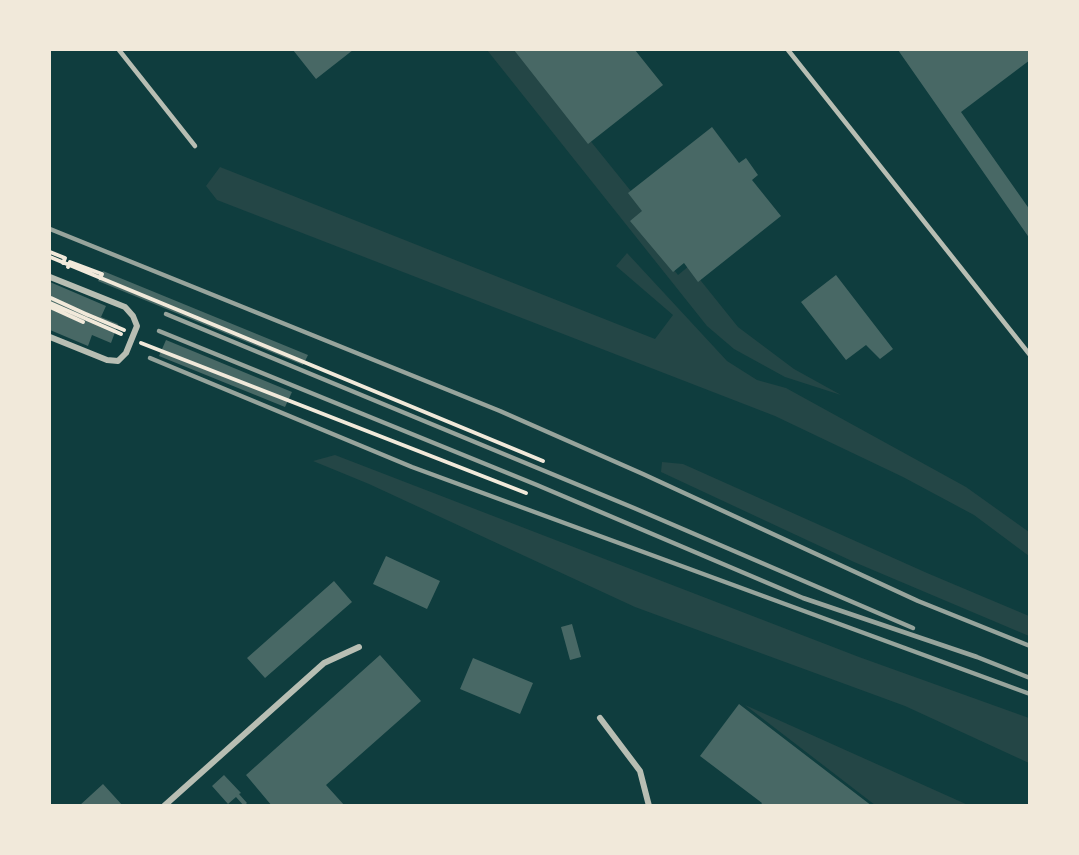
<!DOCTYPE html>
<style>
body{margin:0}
#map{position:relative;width:1079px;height:855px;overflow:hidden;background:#0f3d3e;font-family:Signika,sans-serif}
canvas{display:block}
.frame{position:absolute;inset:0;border:51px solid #f1e9da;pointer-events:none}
</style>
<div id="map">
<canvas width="1079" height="855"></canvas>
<div class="frame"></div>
</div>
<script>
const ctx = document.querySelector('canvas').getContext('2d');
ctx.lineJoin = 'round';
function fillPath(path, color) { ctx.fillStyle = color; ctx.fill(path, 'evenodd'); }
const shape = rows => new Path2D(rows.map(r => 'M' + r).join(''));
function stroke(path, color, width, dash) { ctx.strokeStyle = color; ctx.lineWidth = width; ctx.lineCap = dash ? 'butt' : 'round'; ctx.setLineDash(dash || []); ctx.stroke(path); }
const green = shape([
 [487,50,517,50,647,211,635,221,678,275,689,266,738,327,794,369,841,395,785,377,734,349,707,326],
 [220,167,655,339,673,315,616,266,627,253,727,361,757,380,786,388,966,487,1029,532,1029,556,974,515,903,477,775,416,217,200,206,186],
 [335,455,859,657,1029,718,1029,763,905,706,635,607,369,484,313,461],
 [662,462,683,464,927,573,1029,616,1029,636,854,562,661,472],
 [745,705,968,805,875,805]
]);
const building = shape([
 [293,50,353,50,316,79],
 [514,50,635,50,663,85,588,144],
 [898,50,1030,50,1030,60,961,112,1030,210,1030,239],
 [712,127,739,163,746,158,758,175,752,180,781,216,698,282,684,263,673,272,630,221,642,211,628,193],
 [103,271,308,355,303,365,98,281],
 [836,275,893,349,880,359,866,345,846,360,801,302],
 [50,282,106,306,101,317,118,324,111,343,92,335,88,346,50,330],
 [166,340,292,392,285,407,159,356],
 [386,556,440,581,427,609,373,584],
 [334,581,352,602,265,678,247,658],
 [572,624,581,657,570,660,561,627],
 [380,655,421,701,326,785,345,806,272,806,246,775],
 [473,658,533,683,520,714,460,689],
 [739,704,872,806,760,806,762,803,700,756],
 [224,775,241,793,239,794,247,803,244,806,236,797,228,804,212,786],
 [103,784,123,806,79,806]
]);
const path = shape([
 [50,252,65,258,63,263],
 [50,257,543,461],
 [68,267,70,262,102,274,100,278],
 [51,298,88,315],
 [50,303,121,334],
 [50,307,83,322],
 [86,314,124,330],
 [141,343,526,493]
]);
const service = shape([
 [119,50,195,146],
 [788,50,1030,355]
]);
const minor = shape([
 [50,277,125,307,133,316,137,326,126,353,118,361,107,360,50,337],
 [600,718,640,771,649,806],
 [164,806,324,663,359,647]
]);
const rail = shape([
 [50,229,500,411,643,474,918,601,1030,646],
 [166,314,634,508,913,628],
 [159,331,537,485,803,598,977,657,1030,678],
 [150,358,412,467,1030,694]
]);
fillPath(green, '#244646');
fillPath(building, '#486865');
stroke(path, '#f1e9da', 4);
stroke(service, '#b8beb3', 4.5);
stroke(minor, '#b8beb3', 6);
stroke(rail, '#97a49c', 4.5);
</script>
